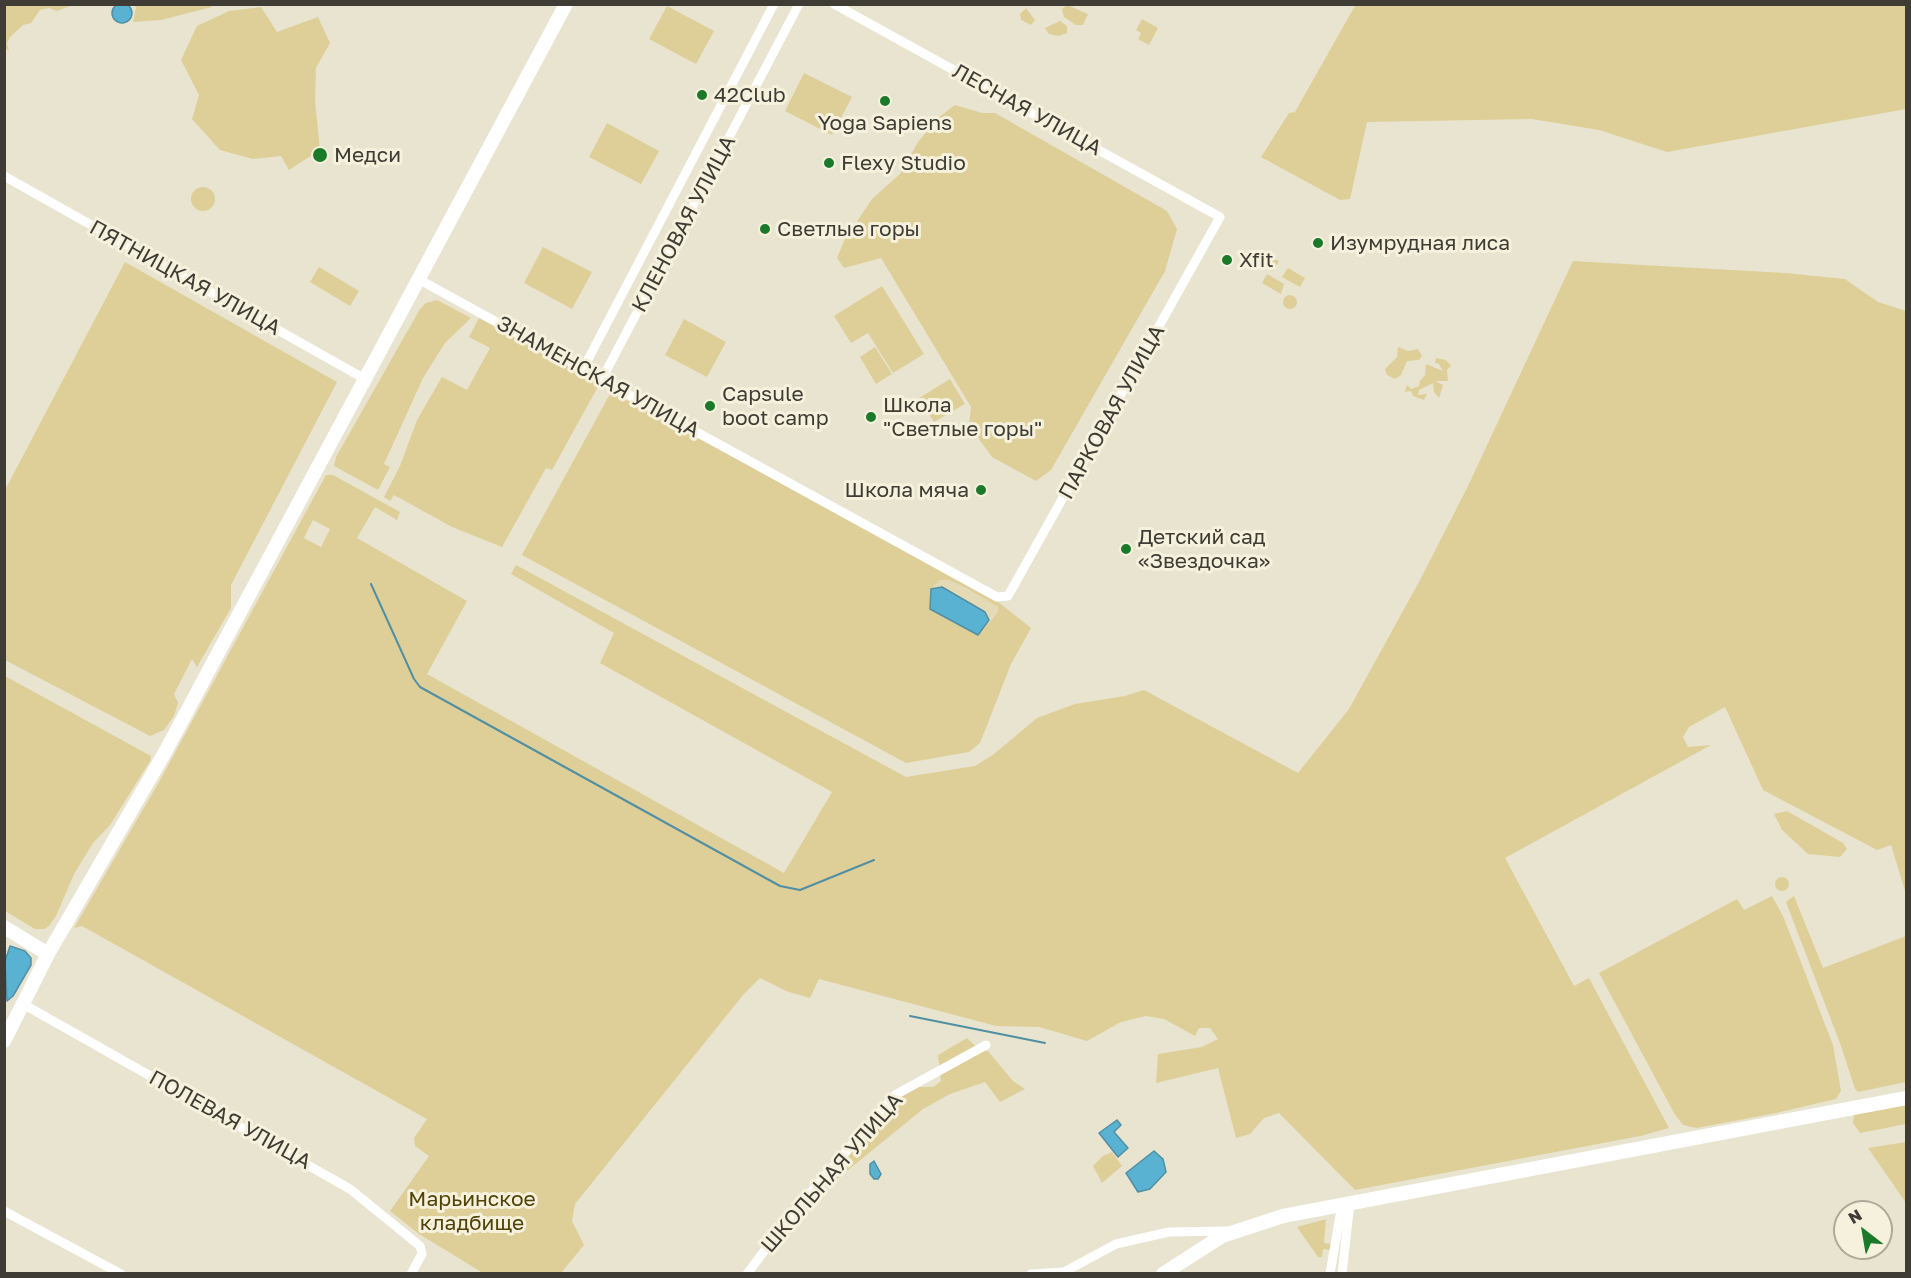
<!DOCTYPE html>
<meta charset="utf-8">
<style>
body{margin:0}
#map{position:relative;width:1911px;height:1278px;overflow:hidden;background:#e8e4d0;font-family:"Golos Text",sans-serif}
canvas{display:block}
.frame{position:absolute;inset:0;border:6px solid #3e3c34;pointer-events:none}
.north{position:absolute;left:1833px;top:1200px;width:60px;height:60px;box-sizing:border-box;background:#f6f1dd;border:2px solid #aca999;border-radius:50%;rotate:329deg;font-size:16px;font-weight:700;line-height:24px;text-align:center;color:#3e3c34}
.north::after{content:'';display:block;margin:auto;width:21px;height:27px;background:#1b7a2a;clip-path:polygon(50% 0,100% 100%,50% 72%,0 100%)}
</style>
<div id="map">
<canvas width="1911" height="1278"></canvas>
<div class="frame"></div>
<div class="north">N</div>
</div>
<script>
const ctx = document.querySelector('canvas').getContext('2d');
ctx.lineJoin = 'round';
function fillPath(path, color) { ctx.fillStyle = color; ctx.fill(path, 'evenodd'); }
const shape = rows => new Path2D(rows.map(r => 'M' + r).join(''));
function stroke(path, color, width, dash) { ctx.strokeStyle = color; ctx.lineWidth = width; ctx.lineCap = dash ? 'butt' : 'round'; ctx.setLineDash(dash || []); ctx.stroke(path); }
function label(font, color, halo, rows, align = 'center') {
  ctx.font = font + ' "Golos Text",sans-serif'; ctx.lineWidth = 6; ctx.setLineDash([]); ctx.textBaseline = 'middle'; ctx.strokeStyle = halo; ctx.fillStyle = color; for (const [text, x, y, turn = 0] of rows) {
    ctx.save(); ctx.translate(x, y); ctx.rotate((+turn || 0) * Math.PI / 180); ctx.textAlign = isNaN(turn) ? turn : align; if (halo) ctx.strokeText(text, 0, 0); ctx.fillText(text, 0, 0); ctx.restore();
  }
}
const green = shape([
 [14,4,73,4,73,5,57,11,49,8,40,10,31,23,23,25,10,37,7,44,9,51,5,48,5,5],
 [1356,4,1906,5,1906,109,1667,152,1599,130,1532,119,1367,122,1350,199,1340,200,1261,157,1289,113,1295,112],
 [133,5,212,4,212,7,161,20,133,22,136,7],
 [1067,5,1088,14,1083,25,1076,25,1064,17,1062,9],
 [667,6,714,31,696,64,649,39],
 [261,7,277,32,318,17,330,43,316,68,315,101,320,150,289,170,281,156,253,159,220,150,192,119,199,95,181,60,197,26,229,11],
 [1026,8,1035,20,1031,25,1021,20,1020,14],
 [1142,19,1158,28,1149,45,1138,39,1141,33,1136,30],
 [1060,21,1067,26,1067,33,1059,36,1049,34,1045,28],
 [804,73,852,97,832,135,785,111],
 [955,105,982,113,995,113,1167,211,1177,229,1165,271,1051,470,1036,481,992,457,969,425,971,407,881,258,844,268,837,258,844,241,872,199,900,174,918,142,939,117],
 [607,123,659,151,641,184,589,157],
 '191 199a12 12 0 1 1 24 0a12 12 0 1 1-24 0Z',
 [543,247,592,272,572,309,524,283],
 [1265,255,1279,261,1273,271,1260,264],
 [1573,261,1785,273,1845,279,1878,302,1906,311,1906,894,1891,845,1877,850,1763,790,1725,707,1689,727,1683,737,1688,747,1711,745,1505,858,1574,986,1589,978,1669,1128,1640,1136,1355,1190,1279,1113,1264,1118,1250,1134,1236,1138,1218,1068,1156,1083,1158,1054,1202,1047,1218,1039,1210,1028,1199,1028,1195,1036,1164,1019,1146,1016,1121,1022,1087,1041,1039,1027,996,1026,819,979,810,998,786,991,760,978,743,995,575,1204,572,1221,584,1245,561,1273,483,1273,419,1234,390,1211,429,1156,415,1146,414,1138,427,1119,82,926,74,928,159,782,326,475,333,475,400,512,397,520,375,507,357,538,467,601,427,674,784,873,832,792,600,663,614,633,511,574,516,565,906,777,975,766,994,754,1037,718,1075,704,1125,696,1144,690,1298,773,1349,709,1420,580,1467,488],
 [313,520,330,529,321,547,304,538],
 [125,262,337,382,231,585,231,608,197,667,192,659,174,694,178,703,174,716,164,730,150,736,5,660,5,490],
 [319,267,359,291,350,306,310,282],
 [1288,268,1305,278,1300,287,1282,277],
 [1267,274,1284,284,1281,294,1262,283],
 [882,286,924,354,893,373,868,333,851,343,834,316],
 '1283 302a7 7 0 1 1 14 0a7 7 0 1 1-14 0Z',
 [437,300,471,318,445,343,423,378,384,464,390,467,378,490,334,466,336,457,420,309,426,303],
 [479,318,600,383,552,470,546,468,502,547,452,527,394,495,390,501,384,497,400,466,417,420,442,377,467,390,490,348,469,337],
 [684,319,726,342,707,377,665,355],
 [875,347,892,374,876,384,860,357],
 [1398,347,1408,351,1418,349,1422,356,1419,360,1407,361,1401,375,1395,379,1387,375,1385,369,1397,357],
 [1436,358,1446,360,1451,366,1447,370,1448,381,1435,381,1443,385,1439,398,1434,392,1433,383,1419,390,1418,395,1427,394,1424,400,1413,396,1411,391,1405,392,1407,385,1411,389,1419,386,1420,381,1425,375,1426,364,1443,371,1439,364,1435,363],
 [950,379,965,404,934,422,919,398],
 [611,392,864,526,997,601,1031,628,1011,664,980,743,969,752,906,763,522,555],
 [964,587,998,607,997,613,978,635],
 [5,676,151,756,150,761,110,825,93,843,74,874,56,916,49,926,44,929,35,929,5,911],
 [1787,811,1843,843,1847,849,1840,857,1808,854,1782,830,1774,814],
 '1775 884a7 7 0 1 1 14 0a7 7 0 1 1-14 0Z',
 [1772,896,1783,916,1833,1045,1841,1091,1836,1099,1776,1113,1697,1128,1683,1125,1674,1113,1599,973,1737,899,1744,910],
 [1794,896,1823,968,1906,936,1906,1082,1858,1092,1855,1089,1841,1046,1786,902],
 [967,1038,981,1051,988,1051,1013,1081,1025,1089,1000,1102,985,1082,950,1094,923,1109,837,1179,835,1173,883,1114,902,1096,919,1087,933,1087,941,1081,938,1055],
 [1906,1103,1906,1124,1860,1133,1853,1123,1854,1114],
 [1906,1142,1906,1203,1868,1148],
 [1112,1152,1122,1166,1102,1183,1093,1166,1103,1156],
 [1326,1219,1324,1243,1331,1244,1330,1250,1323,1249,1322,1257,1318,1257,1297,1227]
]);
const sand = shape([
 [940,580,949,580,964,587,998,607,997,613,989,620,985,612,931,589]
]);
const water = shape([
 '112 13a10 10 0 1 1 20 0a10 10 0 1 1-20 0Z',
 [942,587,985,612,989,620,978,635,930,609,931,589,942,587],
 [10,946,25,951,31,958,31,965,13,996,7,1001,5,961,10,946],
 [1117,1120,1121,1125,1114,1132,1128,1148,1118,1157,1099,1133,1117,1120],
 [1154,1151,1163,1159,1166,1172,1150,1189,1138,1192,1126,1173,1154,1151],
 [874,1161,881,1174,878,1179,874,1179,870,1174,870,1164,874,1161]
]);
const stream = shape([
 [371,584,414,679,420,687,780,886,800,890,874,860],
 [910,1016,1045,1043]
]);
const street = shape([
 [4,176,365,379],
 [420,280,997,597,1008,596,1220,217,834,4],
 [583,369,774,4],
 [602,379,799,4],
 [23,1004,350,1189,420,1246,422,1254,411,1274],
 [4,1211,121,1274],
 [747,1274,791,1215,895,1095,986,1045],
 [1031,1274,1064,1272,1116,1244,1169,1232,1228,1231],
 [1330,1274,1342,1204],
 [1342,1274,1350,1202]
]);
const secondary = shape([
 [4,927,48,954],
 [4,1041,48,954,164,754,566,4],
 [1163,1274,1222,1236,1283,1216,1906,1098]
]);
const markers = [
 [702,95,6,"#1b7a2a"],
 [885,101,6,"#1b7a2a"],
 [320,155,8,"#1b7a2a"],
 [829,163,6,"#1b7a2a"],
 [765,229,6,"#1b7a2a"],
 [1318,243,6,"#1b7a2a"],
 [1227,260,6,"#1b7a2a"],
 [710,406,6,"#1b7a2a"],
 [871,417,6,"#1b7a2a"],
 [981,490,6,"#1b7a2a"],
 [1126,549,6,"#1b7a2a"]
];
const poiNames = [
 ["42Club",714,95],
 ["Yoga Sapiens",885,123,"center"],
 ["Медси",334,155],
 ["Flexy Studio",841,163],
 ["Светлые горы",777,229],
 ["Изумрудная лиса",1330,243],
 ["Xfit",1239,260],
 ["Capsule",722,394],
 ["boot camp",722,418],
 ["Школа",883,405],
 ["\"Светлые горы\"",883,429],
 ["Школа мяча",969,490,"right"],
 ["Детский сад",1138,537],
 ["«Звездочка»",1138,561]
];
const streetNames = [
 ["ЛЕСНАЯ УЛИЦА",1027,110,29],
 ["КЛЕНОВАЯ УЛИЦА",684,224,-62],
 ["ПЯТНИЦКАЯ УЛИЦА",185,278,29],
 ["ЗНАМЕНСКАЯ УЛИЦА",598,377,29],
 ["ПАРКОВАЯ УЛИЦА",1112,412,-61],
 ["ПОЛЕВАЯ УЛИЦА",230,1120,29],
 ["ШКОЛЬНАЯ УЛИЦА",832,1173,-49]
];
const parkNames = [
 ["Марьинское",472,1199],
 ["кладбище",472,1223]
];
fillPath(green, '#decf98');
fillPath(sand, '#e4dab5');
fillPath(water, '#59b2d2');
stroke(water, '#518fa3', 1.5);
stroke(stream, '#518fa3', 2);
stroke(street, '#fff', 9);
stroke(secondary, '#fff', 14);
for (const [x, y, r, color] of markers) { const dot = new Path2D(); dot.arc(x, y, r, 0, 2 * Math.PI); ctx.fillStyle = color; ctx.fill(dot); stroke(dot, '#f6f1dd', 2); }
label('21px', '#3e3c34', '#f6f1dd', poiNames, 'left');
label('21px', '#3e3c34', '#f6f1dd', streetNames);
label('21px', '#514306', '#f6f1dd', parkNames);
</script>
